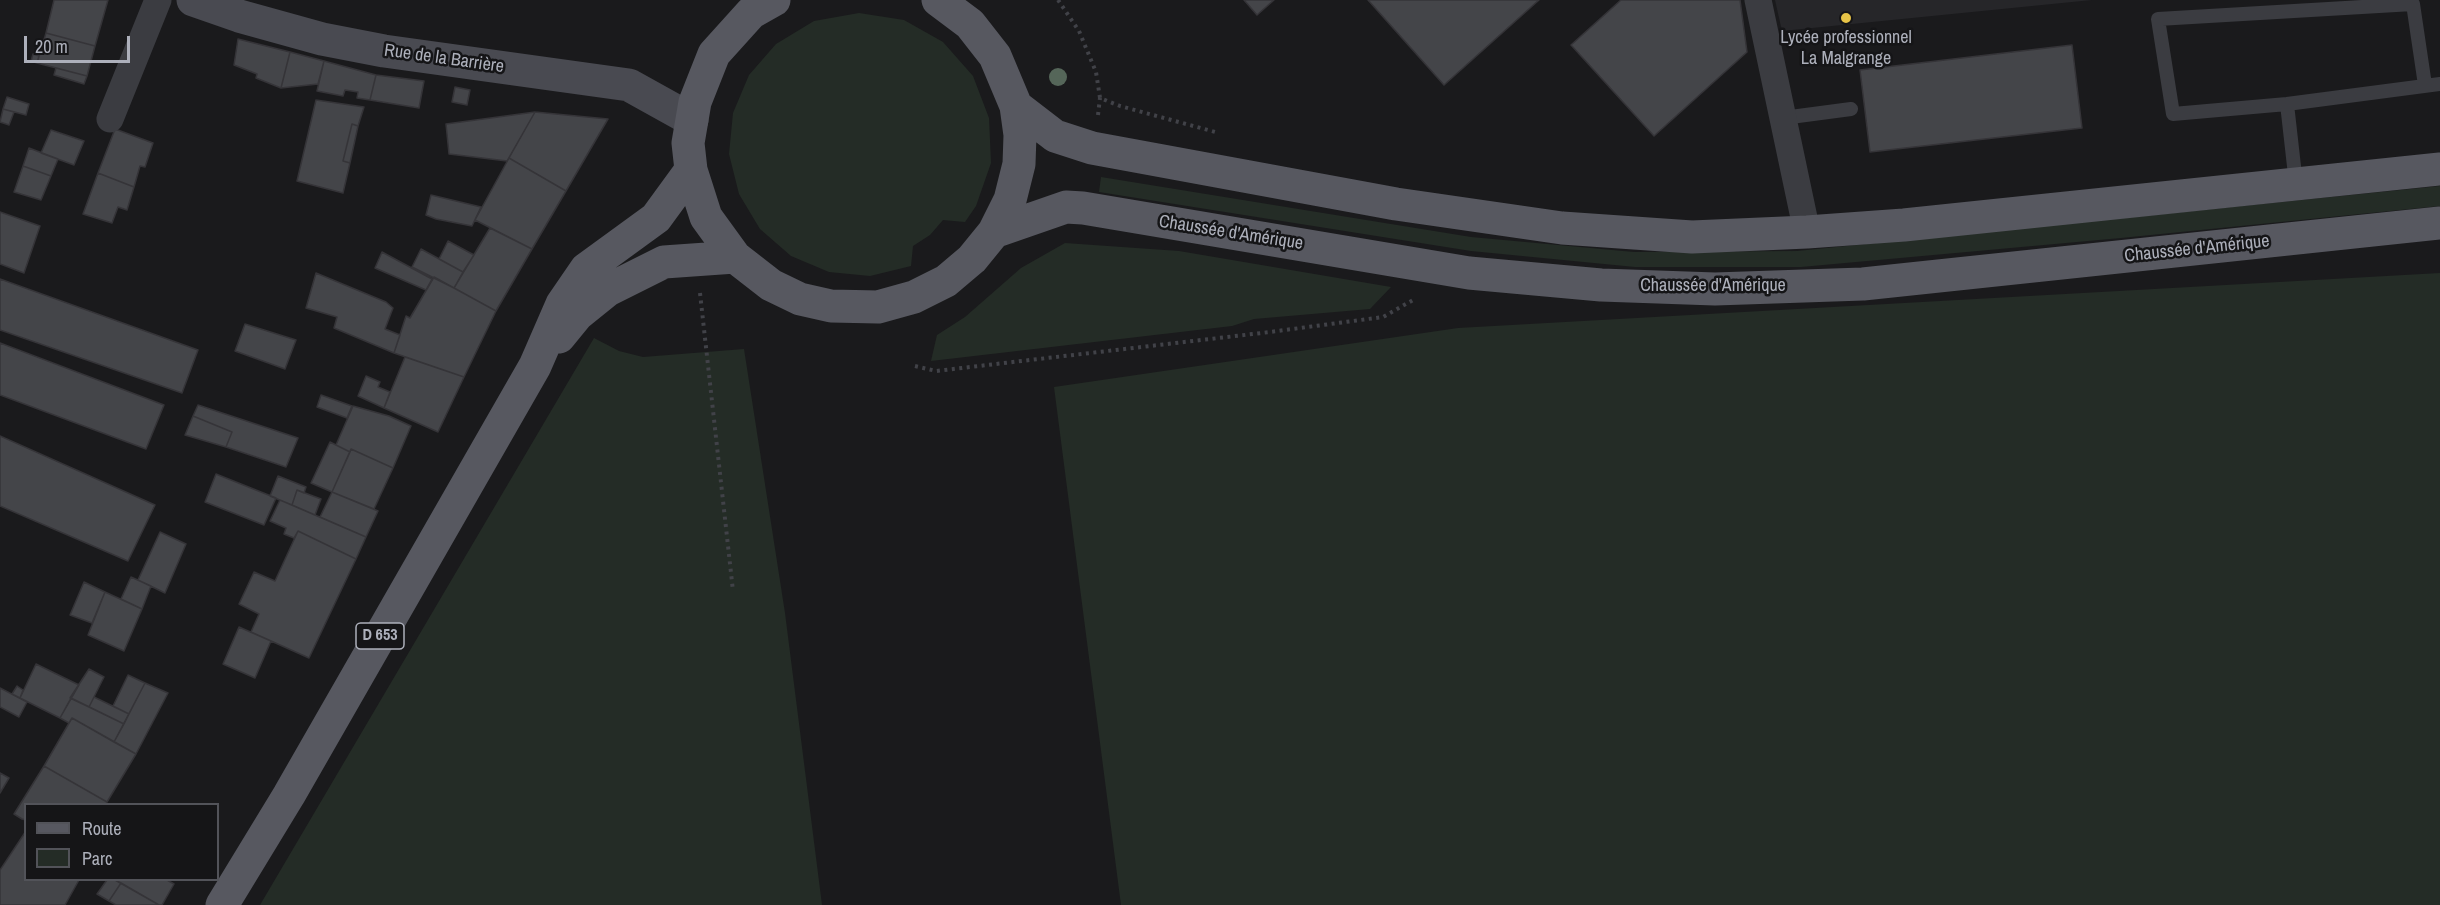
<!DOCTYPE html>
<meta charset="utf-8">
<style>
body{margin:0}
#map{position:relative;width:2440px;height:905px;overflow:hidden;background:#1a1a1c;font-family:"Archivo Narrow",sans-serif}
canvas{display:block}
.legend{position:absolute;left:24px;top:803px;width:195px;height:78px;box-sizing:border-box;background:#151517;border:2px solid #525359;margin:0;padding:8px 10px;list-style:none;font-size:18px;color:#adb0bb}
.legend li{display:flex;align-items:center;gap:12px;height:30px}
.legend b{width:30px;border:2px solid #525359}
.scale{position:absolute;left:24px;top:36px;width:106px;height:27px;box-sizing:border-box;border:3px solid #adb0bb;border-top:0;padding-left:8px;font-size:18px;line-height:21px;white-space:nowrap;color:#adb0bb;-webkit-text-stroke:4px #151517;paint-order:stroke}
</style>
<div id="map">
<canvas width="2440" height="905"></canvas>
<ul class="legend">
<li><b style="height:8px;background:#575860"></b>Route</li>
<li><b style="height:16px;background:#242c26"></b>Parc</li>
</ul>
<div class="scale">20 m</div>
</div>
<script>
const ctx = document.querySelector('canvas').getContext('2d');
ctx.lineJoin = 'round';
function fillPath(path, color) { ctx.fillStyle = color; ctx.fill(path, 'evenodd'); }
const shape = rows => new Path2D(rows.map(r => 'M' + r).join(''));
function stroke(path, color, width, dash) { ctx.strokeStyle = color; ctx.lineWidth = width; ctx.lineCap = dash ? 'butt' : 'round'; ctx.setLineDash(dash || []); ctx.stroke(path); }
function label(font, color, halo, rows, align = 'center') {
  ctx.font = font + ' "Archivo Narrow",sans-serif'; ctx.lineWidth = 5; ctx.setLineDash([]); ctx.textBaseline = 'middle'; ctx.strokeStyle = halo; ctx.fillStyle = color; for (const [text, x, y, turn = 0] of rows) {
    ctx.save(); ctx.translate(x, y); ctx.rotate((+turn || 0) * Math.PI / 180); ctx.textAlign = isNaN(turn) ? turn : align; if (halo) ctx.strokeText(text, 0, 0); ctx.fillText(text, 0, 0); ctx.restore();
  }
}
const built = shape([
 [1775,0,2092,0,1782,31]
]);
const green = shape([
 [859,13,904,20,943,42,973,76,989,118,991,163,976,206,965,222,943,220,930,235,913,246,911,266,870,276,829,272,791,256,760,229,739,194,729,154,733,113,749,75,776,44,814,21],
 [1101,177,1471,237,1634,252,1797,251,2440,186,2440,206,2121,238,1801,267,1635,267,1471,251,1099,192],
 [1065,243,1179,251,1391,287,1370,309,1254,319,1232,326,931,361,937,335,965,317,1021,268],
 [2440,273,2440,905,1121,905,1054,387,1458,328],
 [594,338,619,351,643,357,744,349,785,613,822,905,260,905]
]);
const building = shape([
 [54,0,108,0,95,46,46,33,54,0],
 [1244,0,1274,0,1257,15,1244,0],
 [1368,0,1539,0,1444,85,1368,0],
 [1621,0,1740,0,1747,52,1654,136,1571,45,1621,0],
 [46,33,95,46,87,76,37,63,46,33],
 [238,39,290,52,281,88,256,78,257,74,234,65,238,39],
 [2072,45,2082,128,1870,152,1860,70,2072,45],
 [290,52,324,61,318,84,281,88,290,52],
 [33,54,39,56,37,63,31,61,33,54],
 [324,61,376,75,370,100,357,98,358,92,345,90,343,96,317,91,324,61],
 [56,68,87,76,84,84,54,75,56,68],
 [376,75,424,81,419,108,370,100,376,75],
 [455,87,470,90,467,105,452,102,455,87],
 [7,97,29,104,26,115,3,109,7,97],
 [316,100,364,107,358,126,352,124,343,161,350,163,343,193,297,181,316,100],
 [3,109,14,112,9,125,0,122,3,109],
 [535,112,608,119,566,191,509,158,535,112],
 [535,112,507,161,449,154,446,124,535,112],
 [352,124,358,126,350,163,343,161,352,124],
 [115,129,153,143,145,167,140,166,134,187,98,173,115,129],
 [51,130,84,141,74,165,41,153,51,130],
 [29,148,58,159,51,176,23,166,29,148],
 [509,158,566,191,532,249,475,220,509,158],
 [23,166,51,176,41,200,14,192,23,166],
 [98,173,134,187,127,210,118,207,112,223,83,214,98,173],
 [431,195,481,207,472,226,436,219,426,215,431,195],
 [0,212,40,226,24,273,0,264,0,212],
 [490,228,532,249,496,311,454,288,490,228],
 [448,241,474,255,463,272,439,259,448,241],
 [421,249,463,272,454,288,412,267,421,249],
 [382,252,432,279,426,290,375,268,382,252],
 [316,273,386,302,393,308,385,329,400,335,394,353,334,328,337,317,306,308,316,273],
 [434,277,496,311,464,377,394,353,406,316,410,318,434,277],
 [0,279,198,350,182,393,0,330,0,279],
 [245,324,296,340,285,369,235,351,245,324],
 [0,343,164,405,146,449,0,395,0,343],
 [405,357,464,377,438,432,384,408,405,357],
 [366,376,380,382,378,387,390,392,384,408,358,396,366,376],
 [321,395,352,406,347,418,317,407,321,395],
 [198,405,298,438,286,467,226,447,232,432,193,416,198,405],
 [353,406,389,416,411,426,393,468,351,449,350,452,336,445,353,406],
 [193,416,232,432,226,447,185,435,193,416],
 [0,436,155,505,128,561,0,506,0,436],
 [330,442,350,452,332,492,311,483,330,442],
 [351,449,393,468,374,509,332,492,351,449],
 [216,474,276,498,264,525,205,502,216,474],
 [278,476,306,487,304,493,297,490,292,505,270,496,278,476],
 [297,490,321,499,315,515,292,505,297,490],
 [332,492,378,511,366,537,320,517,332,492],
 [280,500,366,537,356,559,298,531,294,538,284,534,286,528,270,521,280,500],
 [298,531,356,559,309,658,251,632,259,614,239,604,254,572,275,581,298,531],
 [160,532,186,544,165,593,138,580,160,532],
 [131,577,151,586,142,609,121,599,131,577],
 [84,582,105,592,92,623,70,615,84,582],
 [105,592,142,609,124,651,88,635,105,592],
 [239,627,271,641,255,678,223,664,239,627],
 [36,664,79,685,60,718,20,698,36,664],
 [89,669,104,677,89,707,70,698,89,669],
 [128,675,145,683,129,714,113,706,128,675],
 [145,683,168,693,136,754,114,742,145,683],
 [17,686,23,690,20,698,12,694,17,686],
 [0,688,27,702,19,717,0,707,0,688],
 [94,697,129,714,124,724,89,707,94,697],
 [71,698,124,724,114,742,72,718,69,723,60,718,71,698],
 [72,718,136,754,107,802,44,766,72,718],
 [44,766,107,802,106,804,26,804,26,820,22,819,14,814,44,766],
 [0,773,9,778,0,793,0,773],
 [26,831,26,880,79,880,65,905,0,905,0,870,26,831],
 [107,880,115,880,121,883,109,901,97,894,107,880],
 [115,880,167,880,174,884,162,905,159,905,115,880],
 [121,883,159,905,116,905,109,901,121,883]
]);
const path = shape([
 [1058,0,1079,31,1096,72,1100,98,1120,106,1219,133],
 [1098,115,1100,98],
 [700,293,733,591],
 [915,366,936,371,1270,332,1383,317,1413,300]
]);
const lane = shape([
 [2425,85,2413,4,2158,19,2173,114,2287,104,2440,84],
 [2287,104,2296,184],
 [1783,118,1851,109]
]);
const street = shape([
 [1758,0,1807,232],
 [110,119,158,0]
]);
const secondary = shape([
 [193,0,239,16,322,39,384,51,629,85,692,120]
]);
const primary = shape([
 [774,0,751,13,714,54,695,102,688,143,691,170,706,217,735,257,771,285,800,299,831,306,878,307,914,297,946,281,972,259,994,232,1010,200,1019,164,1020,135,1016,106,995,56,970,24,938,0],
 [1016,106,1055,136,1092,148,1396,204,1562,228,1692,237,1807,232,1904,225,2440,169],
 [994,232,1066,207,1083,208,1469,273,1601,285,1715,289,1863,284,2440,223],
 [559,337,577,315,608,290,664,262,735,257],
 [222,905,289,795,535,366,562,304,586,269,656,218,691,170]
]);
const trees = [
 [1058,77]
];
const markers = [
 [1846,18,6,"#e7c347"]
];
const shields = [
 [380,636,48]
];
const shieldNames = [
 ["D 653",380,636]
];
const poiNames = [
 ["Lycée professionnel",1846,38],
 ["La Malgrange",1846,59]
];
const streetNames = [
 ["Rue de la Barrière",444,59,8],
 ["Chaussée d'Amérique",1231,233,9],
 ["Chaussée d'Amérique",2197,249,-6],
 ["Chaussée d'Amérique",1713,286]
];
fillPath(built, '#262629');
fillPath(green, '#242c26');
fillPath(building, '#444549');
stroke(building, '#353438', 1.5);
stroke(path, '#414248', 4, [3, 4.5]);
stroke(lane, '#3b3c41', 14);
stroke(street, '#3b3c41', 27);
stroke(secondary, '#494a51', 33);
stroke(primary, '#575860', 33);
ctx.fillStyle = '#556659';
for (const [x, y] of trees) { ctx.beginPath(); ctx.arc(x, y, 9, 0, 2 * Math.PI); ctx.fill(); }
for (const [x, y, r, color] of markers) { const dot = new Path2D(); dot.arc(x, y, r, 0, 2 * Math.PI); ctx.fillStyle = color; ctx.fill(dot); stroke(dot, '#151517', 2); }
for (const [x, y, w] of shields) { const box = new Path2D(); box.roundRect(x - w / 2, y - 13, w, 26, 4.5); ctx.fillStyle = '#151517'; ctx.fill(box); stroke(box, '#adb0bb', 1.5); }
label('bold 16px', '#adb0bb', null, shieldNames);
label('18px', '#adb0bb', '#151517', poiNames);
label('18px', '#adb0bb', '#151517', streetNames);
</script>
